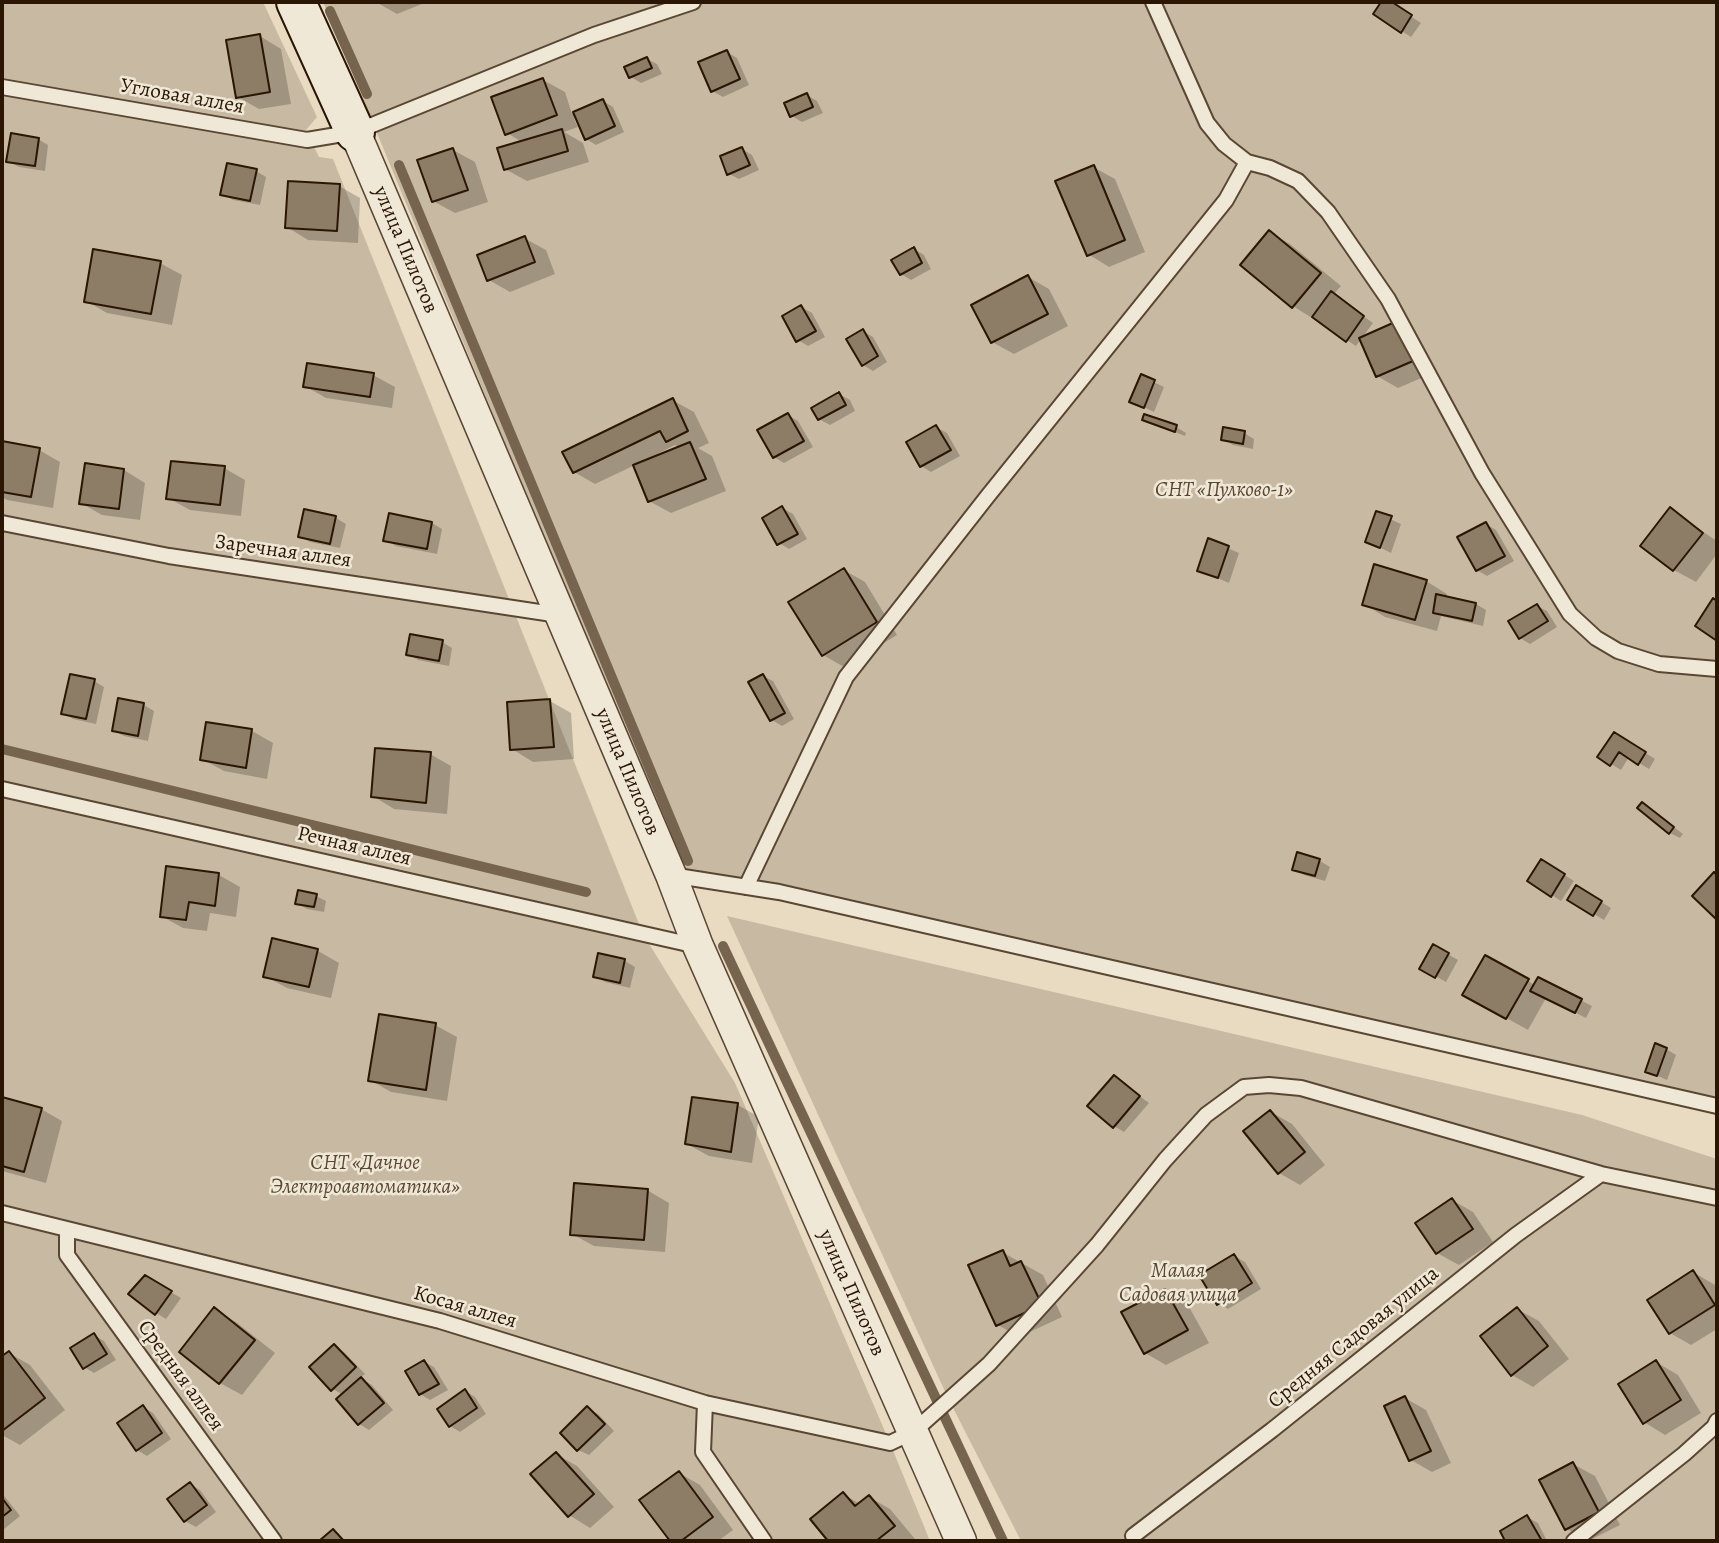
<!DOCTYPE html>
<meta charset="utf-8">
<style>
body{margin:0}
#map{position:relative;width:1719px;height:1543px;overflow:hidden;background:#e8dbc2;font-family:Alegreya,serif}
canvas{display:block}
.frame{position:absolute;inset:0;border:4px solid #2b1603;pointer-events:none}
</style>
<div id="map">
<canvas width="1719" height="1543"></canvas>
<div class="frame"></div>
</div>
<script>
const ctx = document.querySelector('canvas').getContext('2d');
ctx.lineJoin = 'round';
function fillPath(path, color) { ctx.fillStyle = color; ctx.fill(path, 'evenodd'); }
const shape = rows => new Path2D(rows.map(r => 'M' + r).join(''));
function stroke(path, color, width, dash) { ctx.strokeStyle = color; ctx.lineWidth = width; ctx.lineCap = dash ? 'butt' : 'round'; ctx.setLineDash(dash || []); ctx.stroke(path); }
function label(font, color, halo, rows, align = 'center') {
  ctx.font = font + ' Alegreya,serif'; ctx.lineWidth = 5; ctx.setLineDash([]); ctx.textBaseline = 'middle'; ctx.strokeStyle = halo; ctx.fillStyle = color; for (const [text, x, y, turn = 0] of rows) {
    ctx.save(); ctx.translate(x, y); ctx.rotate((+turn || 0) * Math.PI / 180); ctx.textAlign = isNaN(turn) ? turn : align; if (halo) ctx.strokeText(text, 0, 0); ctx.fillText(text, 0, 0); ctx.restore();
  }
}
const green = shape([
 [2,2,263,2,317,117,306,130,319,157,333,159,643,934,735,1083,890,1443,930,1541,2,1541],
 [323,2,1717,2,1717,1106,686,872,581,628],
 [727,916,1582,1115,1717,1159,1717,1541,1021,1541,948,1398]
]);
const shadow = shape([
 [376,2,427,2,397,14],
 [1383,2,1389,2,1421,23,1411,37,1375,14],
 [260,36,281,49,291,104,259,109,238,97],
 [727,52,737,58,749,85,723,97,712,91],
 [647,59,657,64,662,74,641,83,631,77],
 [543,80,565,92,572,114,603,101,613,107,624,132,596,145,586,139,577,117,574,119,578,127,564,132,583,143,589,162,527,181,505,169,522,142,507,133],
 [807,95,817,101,823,113,802,122,792,116],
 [38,139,48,145,45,171,19,167,8,161],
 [742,149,752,155,759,170,739,179,729,174],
 [453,150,475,162,488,202,455,213,433,201],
 [1093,167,1115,179,1145,252,1109,267,1088,254],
 [256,171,266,177,260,205,233,200,222,194],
 [339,186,360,198,358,243,308,240,287,227],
 [1269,232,1290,244,1341,286,1333,295,1373,323,1361,339,1395,324,1417,337,1433,373,1398,388,1377,376,1361,339,1356,346,1293,306],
 [524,238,546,250,555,274,510,292,489,280],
 [914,249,924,255,931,269,911,280,901,274],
 [160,263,182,275,172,325,107,313,86,301],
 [1028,277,1049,289,1068,326,1014,354,992,342],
 [801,307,812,313,825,337,808,346,798,340],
 [863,331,873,337,887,362,873,371,863,365],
 [373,375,395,387,392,408,326,398,305,386],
 [1141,376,1164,387,1154,412,1131,401],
 [839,394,850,400,855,411,830,425,819,419],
 [672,400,694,412,709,443,698,448,712,456,726,491,671,513,649,501,635,465,595,484,574,472],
 [675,445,680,448,656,458,655,455],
 [788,415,798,421,813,447,784,463,774,457],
 [1144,420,1176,427,1186,433,1185,436],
 [936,427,947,433,960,456,931,472,921,466],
 [1244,433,1254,439,1253,449,1233,445,1222,439],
 [2,443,39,450,60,462,53,508,7,500,2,497],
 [224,468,245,480,241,516,190,510,168,498],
 [124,470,145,483,140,520,102,515,81,503],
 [782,508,793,514,807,539,789,549,779,543],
 [1670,510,1717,541,1717,554,1696,582,1674,570,1643,545],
 [305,511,336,518,346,524,340,548,310,542,300,536],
 [1377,513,1401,524,1391,553,1367,541],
 [432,523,442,529,437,554,396,546,385,540],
 [1486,524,1496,530,1514,561,1487,576,1477,570],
 [1209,540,1239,553,1229,583,1199,570],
 [844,570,865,582,897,635,844,667,823,655],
 [1426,581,1447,594,1446,598,1476,604,1486,610,1483,626,1441,616,1437,631,1385,617,1364,604],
 [1537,606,1547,611,1557,627,1530,644,1520,638],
 [442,642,452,648,449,666,418,660,408,654],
 [763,676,773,681,794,719,782,726,772,720],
 [94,681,104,687,96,724,73,719,63,713],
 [120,700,144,705,154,711,148,741,124,736,114,731],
 [550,701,571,713,574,759,533,762,512,749],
 [252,731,273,743,267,779,224,771,202,759],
 [1625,740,1655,759,1649,769,1629,757,1621,770,1611,764],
 [430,754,451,766,447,814,394,809,373,796],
 [1643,804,1683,834,1680,838,1670,833],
 [1298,855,1320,861,1330,867,1325,881,1304,875,1294,869],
 [1552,867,1574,881,1561,901,1552,895],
 [168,868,219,875,240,887,236,917,210,913,207,931,183,928,161,916],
 [1577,887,1611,908,1604,920,1569,899],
 [316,896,326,901,324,912,307,909,297,903],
 [274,941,318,951,339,963,331,998,287,988,265,976],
 [1434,946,1458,960,1446,982,1421,968],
 [1486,957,1535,985,1538,979,1592,1006,1586,1018,1546,998,1528,1030,1465,995],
 [625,961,635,967,630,988,605,982,595,976],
 [435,1025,457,1037,447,1101,391,1092,370,1080],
 [1666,1049,1676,1055,1667,1080,1647,1071],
 [1114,1077,1149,1103,1124,1132,1114,1126],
 [2,1099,41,1109,62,1121,46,1183,2,1171],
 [694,1099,738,1105,759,1117,752,1163,709,1156,687,1144],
 [1271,1112,1292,1124,1325,1165,1300,1185,1279,1173],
 [647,1190,669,1203,665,1252,594,1246,572,1234],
 [1452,1200,1473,1212,1493,1242,1459,1265,1437,1253],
 [1002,1252,1043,1275,1062,1317,1019,1337,998,1325],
 [1234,1256,1245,1262,1261,1289,1228,1309,1218,1303],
 [1693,1272,1715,1285,1717,1289,1717,1329,1691,1345,1670,1333],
 [145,1277,181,1298,166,1319,156,1313],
 [1165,1291,1187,1303,1209,1343,1166,1365,1145,1353],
 [1517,1309,1539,1321,1569,1359,1533,1387,1512,1375],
 [215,1310,236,1322,275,1353,242,1395,220,1383,181,1351],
 [94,1335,104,1341,116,1360,94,1373,84,1367],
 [334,1347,344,1352,365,1374,360,1378,372,1385,393,1410,369,1430,359,1424,338,1399,343,1395,333,1389],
 [9,1353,30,1365,65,1410,20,1445,2,1435,2,1358],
 [424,1362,434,1367,448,1390,430,1400,420,1394],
 [1656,1362,1678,1375,1701,1413,1665,1435,1644,1422],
 [465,1391,475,1397,486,1414,460,1432,450,1426],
 [1405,1398,1426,1410,1451,1463,1432,1472,1411,1460],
 [143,1407,153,1413,171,1439,147,1456,137,1450],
 [588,1409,598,1414,614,1431,589,1455,578,1450,562,1433],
 [556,1454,577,1466,614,1507,590,1528,569,1515],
 [1573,1464,1595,1476,1620,1525,1588,1541,1567,1529],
 [679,1473,700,1485,733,1530,718,1541,672,1541,642,1500],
 [190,1484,200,1490,216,1512,196,1527,185,1521],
 [2,1493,20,1516,3,1530,2,1530],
 [843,1494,860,1504,869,1497,890,1509,915,1539,912,1541,830,1541,812,1519],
 [1527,1517,1538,1523,1547,1541,1507,1541,1502,1531]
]);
const stream = shape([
 [330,11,367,94],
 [399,165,688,861],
 [2,749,586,892],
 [723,946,1003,1541]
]);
const building = shape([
 [1381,2,1392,2,1412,15,1401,33,1373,14,1381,2],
 [260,34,270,92,236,98,226,40,260,34],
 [727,50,740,79,711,92,698,62,727,50],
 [647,57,652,68,629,78,624,67,647,57],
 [543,78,557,115,505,135,491,97,543,78],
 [807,93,813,107,790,117,784,103,807,93],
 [603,99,615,126,585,140,573,112,603,99],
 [562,129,568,151,504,170,497,148,562,129],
 [11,133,39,138,35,166,6,162,11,133],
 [742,147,750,165,727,175,720,156,742,147],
 [453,148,468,190,432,202,417,160,453,148],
 [227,163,257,169,250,201,220,195,227,163],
 [1094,165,1125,240,1087,256,1055,181,1094,165],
 [288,181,340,184,337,231,285,228,288,181],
 [1269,230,1321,273,1292,308,1240,265,1269,230],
 [525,236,535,262,487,281,477,255,525,236],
 [914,247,922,263,900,275,891,260,914,247],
 [93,249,161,261,151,314,84,302,93,249],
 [1028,275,1048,314,991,343,971,305,1028,275],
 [1331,291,1364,316,1346,342,1312,317,1331,291],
 [801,305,816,331,796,342,782,316,801,305],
 [1395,322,1413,361,1376,377,1359,338,1395,322],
 [863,329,878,356,862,366,846,339,863,329],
 [307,363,374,373,370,397,303,387,307,363],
 [1141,374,1155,380,1144,408,1129,402,1141,374],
 [839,392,846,405,818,420,811,408,839,392],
 [673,398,688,431,666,442,660,431,573,473,562,452,673,398],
 [788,413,804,441,773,458,757,430,788,413],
 [1144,414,1177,425,1175,432,1142,420,1144,414],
 [936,425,951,450,920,467,906,442,936,425],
 [1223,427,1245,431,1243,444,1221,440,1223,427],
 [2,441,40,448,31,497,2,492,2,441],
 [690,442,706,479,648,502,633,465,690,442],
 [171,461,225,466,220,505,166,499,171,461],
 [85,463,124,469,119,509,79,504,85,463],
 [782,506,798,534,777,545,762,518,782,506],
 [1670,507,1703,533,1673,571,1640,546,1670,507],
 [304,509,336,516,330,544,298,537,304,509],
 [1376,511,1392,516,1380,548,1365,542,1376,511],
 [389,513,432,522,427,549,383,541,389,513],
 [1486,522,1505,556,1476,571,1457,537,1486,522],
 [1208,538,1229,546,1218,578,1197,571,1208,538],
 [1374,564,1427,580,1415,620,1362,605,1374,564],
 [844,568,877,622,822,656,788,602,844,568],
 [1436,594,1476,603,1472,621,1433,613,1436,594],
 [1713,598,1717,601,1717,641,1695,626,1713,598],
 [1537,604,1548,621,1519,639,1508,621,1537,604],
 [410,634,443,640,439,661,406,655,410,634],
 [70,674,95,679,86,719,61,714,70,674],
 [763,674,785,713,770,721,748,682,763,674],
 [118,698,144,703,138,736,112,731,118,698],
 [550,699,554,747,510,750,507,702,550,699],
 [206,722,252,729,246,768,200,760,206,722],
 [1614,732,1646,752,1638,765,1619,752,1610,766,1597,757,1614,732],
 [375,748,431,752,426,803,371,797,375,748],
 [1642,802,1674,827,1669,834,1637,808,1642,802],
 [1297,852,1320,859,1315,876,1292,870,1297,852],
 [1541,859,1565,874,1551,897,1527,881,1541,859],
 [166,866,219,873,215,906,189,902,186,920,160,917,166,866],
 [1714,872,1717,875,1717,920,1692,896,1714,872],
 [1576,885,1602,901,1593,916,1567,900,1576,885],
 [298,890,317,894,314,907,295,904,298,890],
 [272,938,318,949,309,987,263,977,272,938],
 [1433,944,1449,953,1435,978,1419,969,1433,944],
 [598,953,625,959,620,983,593,977,598,953],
 [1485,955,1529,979,1506,1019,1462,995,1485,955],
 [1538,977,1582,999,1575,1013,1530,991,1538,977],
 [379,1014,436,1023,426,1090,368,1081,379,1014],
 [1655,1043,1667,1048,1657,1076,1645,1072,1655,1043],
 [1114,1075,1140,1096,1113,1128,1087,1106,1114,1075],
 [2,1097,42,1108,24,1172,2,1166,2,1097],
 [692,1097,738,1103,731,1152,685,1144,692,1097],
 [1270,1110,1305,1152,1278,1174,1243,1131,1270,1110],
 [574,1183,648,1189,644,1240,570,1235,574,1183],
 [1452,1198,1473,1229,1436,1254,1415,1223,1452,1198],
 [1003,1250,1010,1266,1021,1261,1042,1305,996,1326,968,1265,1003,1250],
 [1234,1254,1252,1283,1217,1305,1199,1275,1234,1254],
 [1693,1270,1715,1305,1669,1334,1647,1300,1693,1270],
 [145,1275,172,1291,155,1315,128,1294,145,1275],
 [1165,1289,1188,1330,1144,1354,1121,1312,1165,1289],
 [214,1307,255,1340,219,1384,179,1352,214,1307],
 [1517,1307,1548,1346,1511,1376,1480,1336,1517,1307],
 [94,1333,107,1354,83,1369,70,1348,94,1333],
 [334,1344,356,1367,331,1391,309,1367,334,1344],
 [9,1351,45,1398,2,1431,2,1356,9,1351],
 [424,1360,439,1384,419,1395,405,1371,424,1360],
 [1656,1360,1681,1400,1643,1424,1618,1384,1656,1360],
 [361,1377,384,1403,358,1425,336,1399,361,1377],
 [465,1389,477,1408,449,1427,437,1409,465,1389],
 [1405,1396,1431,1451,1409,1461,1384,1406,1405,1396],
 [143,1405,162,1433,136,1451,117,1423,143,1405],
 [587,1406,605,1424,577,1451,560,1433,587,1406],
 [556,1452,594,1494,568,1517,530,1474,556,1452],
 [1573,1462,1599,1512,1565,1530,1539,1480,1573,1462],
 [679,1471,713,1517,681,1541,670,1541,639,1500,679,1471],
 [190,1482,207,1505,184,1522,167,1499,190,1482],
 [843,1492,855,1506,869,1495,895,1526,876,1541,828,1541,810,1519,843,1492],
 [2,1498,11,1510,2,1517,2,1498],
 [1527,1515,1542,1541,1505,1541,1500,1531,1527,1515],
 [333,1529,344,1541,319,1541,333,1529]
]);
const lane = shape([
 [1153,2,1207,123,1224,144,1247,162,1270,168,1298,181,1328,212,1388,299,1482,473,1570,614,1596,638,1618,651,1659,664,1717,669],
 [2,87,307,140,355,132,594,35,693,2],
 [2,523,169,556,559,615],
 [2,789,697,946],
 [671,875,779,892,1717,1106],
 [746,887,846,677,987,497,1226,200,1247,162],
 [2,1213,440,1321,705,1403,890,1443,913,1432,989,1364,1097,1245,1165,1160,1206,1115,1244,1087,1269,1085,1301,1088,1601,1174,1717,1198],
 [67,1231,67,1255,274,1541],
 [705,1403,703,1452,764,1541],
 [1133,1536,1272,1430,1516,1235,1601,1174],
 [1574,1541,1684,1454,1714,1427,1717,1421]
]);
const street = shape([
 [355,132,671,875,698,946,961,1541]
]);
const secondary = shape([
 [296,2,355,132]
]);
const streetNames = [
 ["Угловая аллея",182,97,10],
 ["улица Пилотов",405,250,67],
 ["Заречная аллея",283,552,8],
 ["улица Пилотов",627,772,67],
 ["Речная аллея",354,847,13],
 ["улица Пилотов",851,1293,66],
 ["Косая аллея",465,1308,16],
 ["Средняя Садовая улица",1354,1338,-39],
 ["Средняя аллея",180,1376,54]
];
const parkNames = [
 ["СНТ «Пулково-1»",1224,491],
 ["СНТ «Дачное",365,1164],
 ["Электроавтоматика»",365,1188],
 ["Малая",1178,1272],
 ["Садовая улица",1178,1296]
];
fillPath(green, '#c8baa2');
fillPath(shadow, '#0003');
stroke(stream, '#76644f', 10);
fillPath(building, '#8d7c66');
stroke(building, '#2b1603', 2);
stroke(lane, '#5a4733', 18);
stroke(street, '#5a4733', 33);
stroke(secondary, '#2b1603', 42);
stroke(lane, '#f0e8d7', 14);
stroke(street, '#f0e8d7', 30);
stroke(secondary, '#f0e8d7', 38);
label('21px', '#2b1603', '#f0e8d7', streetNames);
label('italic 21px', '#5a4733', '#f0e8d7', parkNames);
</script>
